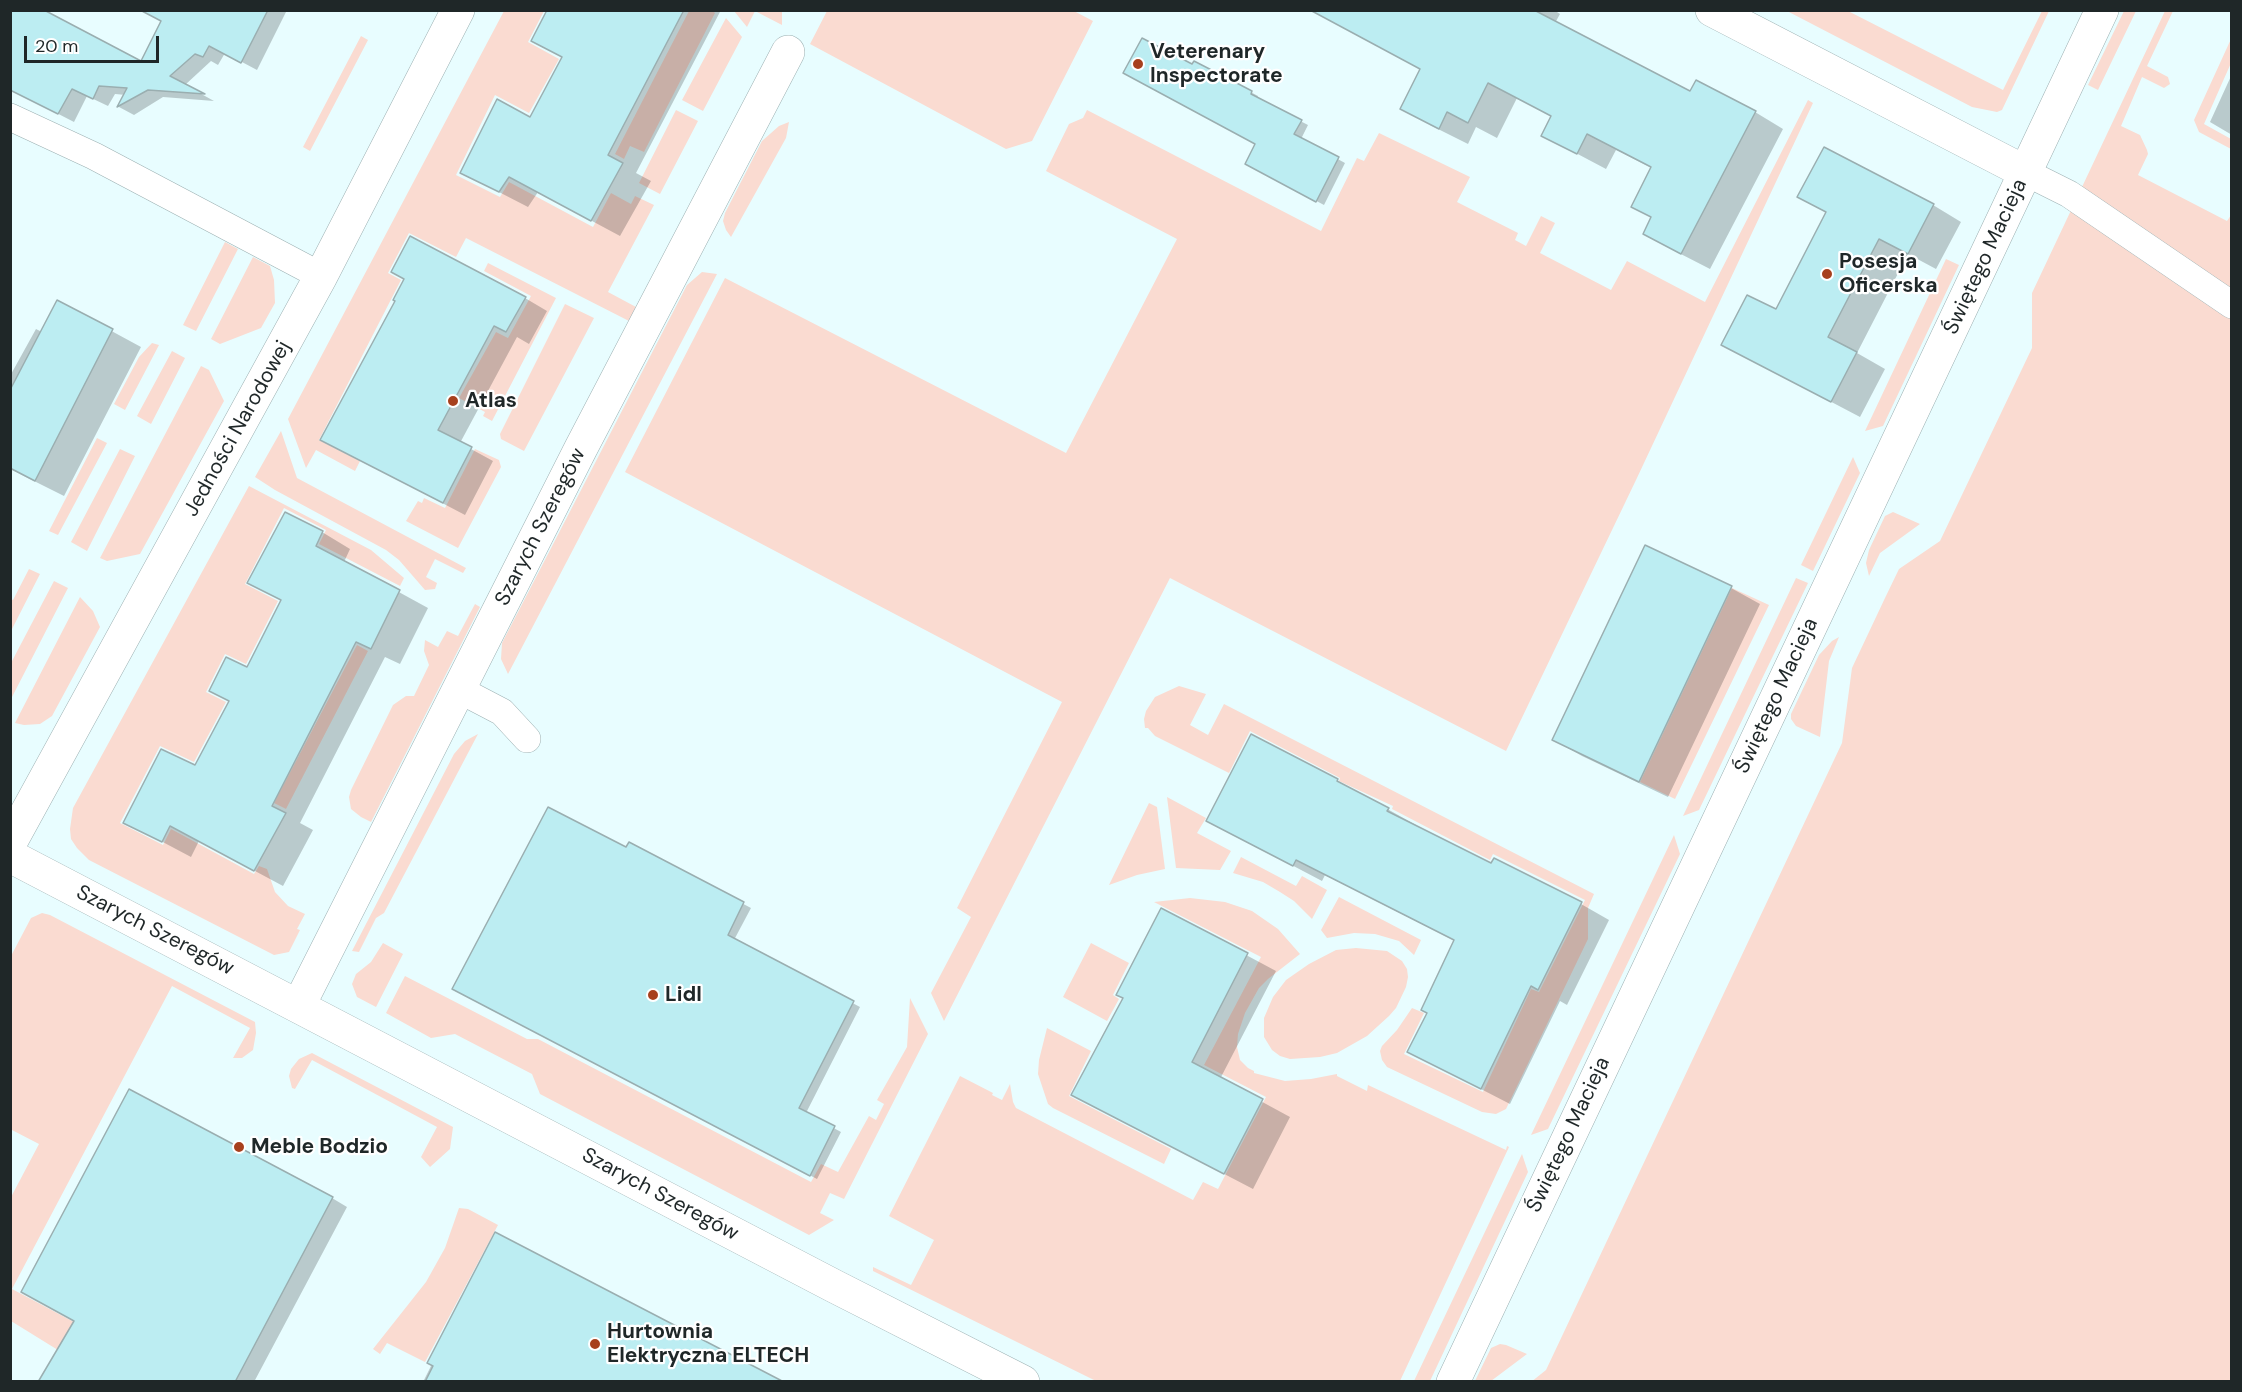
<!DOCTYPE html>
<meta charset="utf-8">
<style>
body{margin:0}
#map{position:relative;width:2242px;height:1392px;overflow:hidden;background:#e8fdff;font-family:"DM Sans",sans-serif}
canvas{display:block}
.frame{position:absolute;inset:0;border:12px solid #1f2728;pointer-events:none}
.scale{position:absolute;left:24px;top:36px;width:135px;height:27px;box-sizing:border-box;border:3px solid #1f2728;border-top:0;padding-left:8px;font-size:18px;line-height:21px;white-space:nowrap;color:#1f2728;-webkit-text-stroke:4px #fff;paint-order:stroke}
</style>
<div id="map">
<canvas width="2242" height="1392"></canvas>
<div class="frame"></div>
<div class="scale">20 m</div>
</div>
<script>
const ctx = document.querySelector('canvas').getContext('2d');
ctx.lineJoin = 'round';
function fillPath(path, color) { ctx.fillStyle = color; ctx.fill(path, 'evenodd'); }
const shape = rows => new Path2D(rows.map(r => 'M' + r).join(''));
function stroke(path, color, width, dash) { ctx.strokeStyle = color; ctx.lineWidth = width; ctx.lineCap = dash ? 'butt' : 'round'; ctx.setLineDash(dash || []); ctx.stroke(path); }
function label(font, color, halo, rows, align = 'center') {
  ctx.font = font + ' "DM Sans",sans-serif'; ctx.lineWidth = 4.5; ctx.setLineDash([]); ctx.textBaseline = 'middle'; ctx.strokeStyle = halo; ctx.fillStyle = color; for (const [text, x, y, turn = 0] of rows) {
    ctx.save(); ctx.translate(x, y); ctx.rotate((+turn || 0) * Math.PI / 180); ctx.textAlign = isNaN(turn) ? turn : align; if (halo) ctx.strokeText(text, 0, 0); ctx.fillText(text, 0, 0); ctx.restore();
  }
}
const green = shape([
 [1072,10,1093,21,1032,141,1006,149,810,44,827,11],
 [504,11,544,11,528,42,559,59,529,113,495,95,456,175,500,197,509,182,593,227,611,193,631,204,635,196,654,205,608,292,636,307,629,321,466,238,456,257,409,233,388,273,401,280,319,440,360,461,355,471,316,450,306,468,288,419],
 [689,11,713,11,715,13,644,152,630,146,624,159,615,154],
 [734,11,782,11,782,25,755,11,747,27],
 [1787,11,1848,11,2003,90,2042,11,2049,11,2002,110,1997,112,1972,107],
 [2124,11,2136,11,2098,90,2088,85],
 [2165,11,2173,11,2147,66,2168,77,2170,84,2164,88,2142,77,2121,126,2140,135,2147,150,2148,154,2138,175,2227,221,2231,215,2231,1381,1531,1382,1546,1370,1842,743,1852,668,1885,598,1899,569,1940,541,2032,348,2032,293],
 [726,18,742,37,703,111,682,100],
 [361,36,368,40,310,151,303,147],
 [2231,39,2231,63,2204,124,2231,139,2231,149,2199,132,2194,120],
 [1808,100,1813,103,1636,480,1506,751,1170,578,944,1021,931,993,971,917,957,908,1062,702,625,472,725,278,1066,453,1177,239,1046,171,1069,124,1083,118,1087,110,1321,231,1357,158,1364,161,1379,133,1470,177,1457,202,1518,233,1515,240,1526,246,1541,216,1555,223,1540,253,1611,290,1627,261,1705,302],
 [676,110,698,121,660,194,639,183],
 [789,122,786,138,731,237,726,230,723,221,725,213,762,141,779,126],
 [225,242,238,249,196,331,183,325],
 [253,257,270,266,274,280,275,303,261,328,220,344,211,339],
 [1946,259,1959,265,1883,426,1865,431],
 [488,263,556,298,492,421,483,416,485,412,459,398,496,332,508,338,531,296,484,271],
 [702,272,717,274,508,674,501,659,502,643,687,285],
 [565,304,594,318,524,451,501,439,500,434],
 [152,343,159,345,125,410,114,404,139,357],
 [172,351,185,358,151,424,137,416],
 [201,366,209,370,224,401,140,554,107,561,100,558],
 [281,431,297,478,466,568,463,573,435,559,426,577,437,583,435,589,425,590,399,560,386,550,275,490,255,477],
 [97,438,107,443,58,535,49,531],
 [120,449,135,456,87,551,71,542],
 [475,449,499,460,501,467,458,548,406,521,418,501,422,503,424,498,445,508],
 [1853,457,1860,473,1813,571,1801,565],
 [249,486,371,550,404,578,400,586,319,544,326,530,284,508,245,584,278,601,246,664,225,654,206,692,226,702,194,762,160,746,120,823,163,845,171,829,254,874,259,866,267,869,275,892,288,906,305,914,297,929,300,930,289,952,274,955,89,860,77,848,71,839,70,829,73,808],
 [1893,512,1920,524,1880,553,1869,576,1866,563,1869,550,1885,516],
 [29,569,40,574,11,631,11,599,13,600],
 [1796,578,1808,583,1699,810,1683,816],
 [54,581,68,588,11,699,11,663],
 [1732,588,1769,605,1675,799,1640,782],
 [80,597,93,611,100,627,52,716,40,724,24,725,15,723],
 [475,604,480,607,371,822,361,817,351,809,349,797,351,790,393,705,406,696,414,696,429,665,424,651,425,640,438,647,447,631,458,636],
 [1839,637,1829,661,1820,737,1796,726,1791,719,1791,714,1819,655,1832,641],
 [357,645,368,651,286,809,274,803],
 [1179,686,1206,694,1190,725,1208,735,1224,704,1594,894,1588,908,1588,939,1506,1109,1496,1114,1482,1112,1387,1067,1382,1060,1380,1051,1382,1046,1397,1030,1412,1008,1424,1013,1404,1054,1483,1092,1531,989,1539,992,1585,900,1493,854,1490,860,1392,809,1393,806,1339,781,1340,778,1250,731,1229,773,1155,736,1148,728,1145,728,1144,719,1146,711,1155,697],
 [478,734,384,913,376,918,359,952,352,951,454,754,465,741],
 [1167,797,1206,818,1197,833,1231,851,1220,870,1176,868],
 [1149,803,1157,807,1165,869,1137,875,1109,885],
 [1674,835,1680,854,1548,1129,1531,1135],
 [1241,857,1296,886,1302,876,1327,890,1312,919,1294,901,1280,892,1263,882,1233,873],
 [1339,897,1421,940,1414,955,1399,941,1375,934,1354,933,1327,938,1321,930],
 [1190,898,1225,902,1252,911,1278,929,1300,954,1268,979,1259,988,1245,1013,1238,1034,1237,1047,1240,1060,1248,1068,1254,1071,1254,1073,1285,1081,1311,1079,1337,1074,1337,1076,1367,1091,1368,1085,1506,1150,1507,1146,1509,1147,1400,1381,1096,1381,873,1271,873,1267,911,1285,934,1240,889,1216,960,1076,993,1093,992,1095,1002,1100,1010,1084,1013,1102,1016,1108,1193,1200,1203,1182,1218,1189,1266,1097,1204,1065,1261,957,1154,902],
 [42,913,50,915,255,1022,256,1033,253,1050,242,1058,233,1058,250,1028,172,986,12,1289,185,1381,108,1381,11,1321,10,1199,39,1144,10,1129,11,956,31,918],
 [383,943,403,954,376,1007,357,997,352,984,356,974,371,962],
 [1091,943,1129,963,1113,995,1119,999,1107,1021,1063,997],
 [1356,948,1387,951,1402,961,1407,969,1408,977,1406,987,1396,1008,1389,1016,1367,1036,1337,1053,1320,1057,1290,1059,1280,1056,1272,1050,1264,1037,1264,1018,1273,997,1286,980,1309,964,1336,950],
 [405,976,527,1039,538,1039,811,1182,821,1164,838,1172,869,1116,876,1120,884,1104,877,1100,907,1047,910,998,928,1034,844,1199,830,1193,820,1213,834,1220,809,1235,540,1094,532,1074,455,1034,431,1038,386,1013],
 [1047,1028,1091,1051,1069,1096,1171,1149,1164,1164,1053,1108,1048,1104,1038,1074,1039,1060],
 [312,1053,453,1127,450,1149,430,1167,421,1157,437,1127,312,1060,295,1089,292,1088,289,1076,291,1069,299,1059],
 [1522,1154,1528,1172,1430,1381,1414,1381],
 [459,1208,468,1209,498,1225,425,1362,387,1343,380,1354,373,1349,426,1282,445,1248],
 [1500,1344,1506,1345,1527,1354,1491,1381,1475,1381,1491,1348]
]);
const shadow = shape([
 [169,10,287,10,257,70,225,53,218,65,211,61,185,85,214,101,163,97,134,115,119,107,126,95,115,94,108,106,87,96,74,122,10,89,142,63],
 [589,10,721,10,636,173,651,181,620,236,538,192,528,207,462,173,530,119],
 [1338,10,1554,10,1560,14,1555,23,1691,93,1755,112,1783,129,1710,269,1673,250,1652,217,1652,168,1616,150,1606,169,1572,151,1553,117,1517,98,1497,138,1476,127,1468,144,1430,125,1422,69],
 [1193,66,1228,80,1258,96,1257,99,1308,125,1301,139,1345,163,1324,205,1247,164,1257,143],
 [2232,74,2232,135,2210,122],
 [1799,197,1933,205,1961,222,1936,269,1908,254,1857,353,1885,369,1860,417,1723,345,1776,311,1827,213],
 [525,298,547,311,529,344,517,337,460,443,493,461,465,515,345,452],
 [58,302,141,347,64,496,10,469,10,376,36,329,42,332],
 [322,532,350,549,344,562,428,608,400,664,385,657,300,823,313,830,283,886,199,841,191,857,125,822,196,767,283,601,249,582],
 [1731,588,1760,604,1668,797,1582,756,1554,740],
 [1337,781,1416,825,1415,827,1491,865,1581,904,1609,920,1567,1005,1560,1001,1510,1104,1409,1052,1429,1013,1455,941,1325,875,1322,881,1208,821],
 [629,844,751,908,734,940,860,1007,806,1113,841,1132,817,1179,461,993,627,849],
 [1162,910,1276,971,1220,1079,1290,1117,1253,1189,1073,1095,1124,998],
 [332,1198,347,1207,254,1382,190,1382],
 [432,1364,781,1382,423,1382]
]);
const building = shape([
 [10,10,44,10,141,61,161,21,140,10,268,10,241,63,209,46,203,57,195,54,170,76,205,94,148,90,117,107,127,88,99,86,93,99,72,89,58,114,10,90,10,10],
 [547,10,684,10,608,155,623,163,591,221,509,177,499,192,460,173,497,99,530,117,562,57,531,41,547,10],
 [1310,10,1534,10,1690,91,1696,80,1756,111,1681,254,1643,234,1651,217,1631,207,1651,167,1587,134,1577,154,1541,136,1551,116,1488,83,1468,123,1447,112,1439,129,1400,109,1420,69,1310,10],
 [1142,38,1192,64,1194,61,1229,79,1252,91,1251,94,1302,120,1294,134,1339,157,1316,202,1245,164,1255,144,1123,73,1142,38],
 [1824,147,1934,204,1908,254,1879,239,1828,337,1857,352,1831,402,1721,345,1747,295,1776,309,1826,212,1797,197,1824,147],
 [410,236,526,297,506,332,494,326,438,430,472,447,443,503,320,440,395,301,393,300,404,279,391,272,410,236],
 [57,300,113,329,35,481,10,468,10,390,57,300],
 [285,512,323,531,316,546,400,590,371,649,356,642,272,806,286,813,254,871,170,826,162,842,123,823,161,749,195,765,229,701,209,691,226,657,247,667,281,600,247,583,285,512],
 [1645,545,1732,586,1639,782,1552,740,1645,545],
 [1251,734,1338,779,1337,781,1389,808,1387,811,1491,863,1494,858,1582,902,1538,990,1531,986,1481,1089,1407,1052,1427,1013,1421,1010,1454,940,1296,860,1293,866,1206,821,1251,734],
 [548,807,626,847,629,842,744,902,728,935,854,1001,799,1108,835,1126,810,1176,452,989,548,807],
 [1161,908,1248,953,1192,1062,1263,1099,1224,1174,1071,1095,1123,998,1116,995,1161,908],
 [129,1089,333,1197,235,1382,38,1382,74,1321,21,1292,129,1089],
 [495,1232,784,1382,425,1382,433,1366,427,1363,495,1232]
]);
const lane = shape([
 [10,117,94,156,321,276],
 [2025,172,2069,194,2232,305],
 [458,689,502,712,527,739]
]);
const street = shape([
 [1712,10,2025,172],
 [10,856,834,1286,1023,1382],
 [299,1005,581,448,788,52],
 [1453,1382,2102,10]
]);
const secondary = shape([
 [10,843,321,276,458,10]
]);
const markers = [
 [1138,64,6,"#a7401d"],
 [1827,274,6,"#a7401d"],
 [453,401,6,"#a7401d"],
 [653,995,6,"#a7401d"],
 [239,1147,6,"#a7401d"],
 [595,1344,6,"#a7401d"]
];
const poiNames = [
 ["Veterenary",1150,52],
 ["Inspectorate",1150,76],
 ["Posesja",1839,262],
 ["Oficerska",1839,286],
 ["Atlas",465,401],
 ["Lidl",665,995],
 ["Meble Bodzio",251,1147],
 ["Hurtownia",607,1332],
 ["Elektryczna ELTECH",607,1356]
];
const streetNames = [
 ["Świętego Macieja",1986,257,-65],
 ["Jedności Narodowej",238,429,-61],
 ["Szarych Szeregów",541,527,-63],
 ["Świętego Macieja",1777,696,-65],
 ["Szarych Szeregów",155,931,27],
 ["Świętego Macieja",1569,1135,-65],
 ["Szarych Szeregów",660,1195,28]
];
fillPath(green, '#fadbd1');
fillPath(shadow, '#0003');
fillPath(building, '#bcedf2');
stroke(building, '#9aaeb0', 1.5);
stroke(lane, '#9cb0b2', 28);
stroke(street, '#9cb0b2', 34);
stroke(secondary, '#9cb0b2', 34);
stroke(lane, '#fff', 27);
stroke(street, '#fff', 33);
stroke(secondary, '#fff', 33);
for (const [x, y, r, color] of markers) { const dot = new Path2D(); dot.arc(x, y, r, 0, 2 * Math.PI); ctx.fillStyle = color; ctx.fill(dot); stroke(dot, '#fff', 2); }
label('bold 21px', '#1f2728', '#fff', poiNames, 'left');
label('21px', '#1f2728', '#fff', streetNames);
</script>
